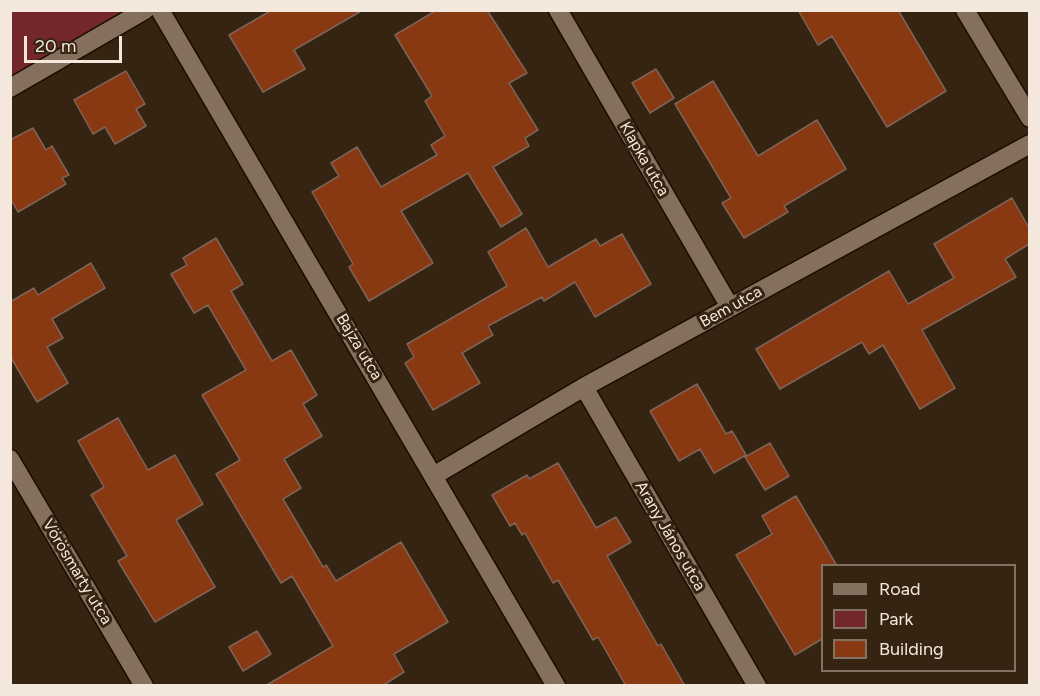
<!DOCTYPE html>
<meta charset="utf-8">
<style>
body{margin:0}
#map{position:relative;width:1040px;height:696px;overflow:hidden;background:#352412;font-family:Figtree,sans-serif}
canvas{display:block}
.frame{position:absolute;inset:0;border:12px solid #f4e8dd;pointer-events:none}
.legend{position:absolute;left:821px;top:564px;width:195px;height:108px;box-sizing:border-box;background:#352412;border:2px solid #817263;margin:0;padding:8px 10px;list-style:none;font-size:18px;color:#f4e8dd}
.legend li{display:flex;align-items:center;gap:12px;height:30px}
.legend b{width:30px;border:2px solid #817263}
.scale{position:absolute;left:24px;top:36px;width:98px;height:27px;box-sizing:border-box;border:3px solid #f4e8dd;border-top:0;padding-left:8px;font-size:18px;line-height:21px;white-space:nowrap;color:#f4e8dd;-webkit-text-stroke:4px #352412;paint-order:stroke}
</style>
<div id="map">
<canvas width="1040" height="696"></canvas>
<div class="frame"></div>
<ul class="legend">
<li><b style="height:8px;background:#84705c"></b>Road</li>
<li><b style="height:16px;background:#73272b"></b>Park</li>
<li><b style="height:16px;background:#883912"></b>Building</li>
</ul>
<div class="scale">20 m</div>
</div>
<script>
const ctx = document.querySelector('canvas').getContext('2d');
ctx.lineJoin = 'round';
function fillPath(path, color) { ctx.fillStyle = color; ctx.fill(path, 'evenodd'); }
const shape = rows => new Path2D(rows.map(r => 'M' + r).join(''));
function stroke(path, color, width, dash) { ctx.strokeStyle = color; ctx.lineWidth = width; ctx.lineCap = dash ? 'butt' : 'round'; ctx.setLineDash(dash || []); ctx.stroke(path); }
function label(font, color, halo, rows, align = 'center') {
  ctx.font = font + ' Figtree,sans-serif'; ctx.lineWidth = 6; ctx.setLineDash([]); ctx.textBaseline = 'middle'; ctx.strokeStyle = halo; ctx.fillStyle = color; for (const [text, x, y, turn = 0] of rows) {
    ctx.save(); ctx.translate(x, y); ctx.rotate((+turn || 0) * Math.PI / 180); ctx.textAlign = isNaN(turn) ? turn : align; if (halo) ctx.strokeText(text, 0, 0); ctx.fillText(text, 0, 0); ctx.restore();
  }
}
const green = shape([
 [11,11,145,11,11,88]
]);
const building = shape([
 [272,10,363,10,294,50,305,69,263,92,229,35,272,10],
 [437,10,487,10,527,73,509,83,538,130,525,138,529,146,493,167,522,214,501,227,468,173,401,211,433,263,369,301,349,267,353,264,312,192,339,176,331,163,357,147,381,187,437,155,431,145,445,136,425,101,432,96,395,35,437,10],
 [798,10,898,10,946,91,887,127,832,36,818,45,798,10],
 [656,69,674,98,650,113,632,83,656,69],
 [126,71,145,104,136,109,146,126,115,144,105,127,93,134,74,100,126,71],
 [713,81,758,156,817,120,846,169,784,206,788,212,744,238,722,203,731,198,675,104,713,81],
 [33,128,46,150,52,146,69,175,62,178,66,184,18,212,10,198,10,140,33,128],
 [1012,198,1029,228,1029,244,1005,259,1016,277,922,330,955,388,920,409,883,345,869,354,862,342,780,389,756,349,889,271,908,304,954,278,934,244,1012,198],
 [526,228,548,267,596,239,600,246,622,234,651,284,595,317,575,282,544,301,542,297,488,326,493,335,462,353,480,383,433,410,405,363,414,357,407,344,507,286,488,252,526,228],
 [216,238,243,284,231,291,272,361,291,350,317,395,303,404,322,436,284,459,301,488,283,499,323,567,326,565,336,581,401,542,448,622,394,654,404,672,382,686,265,686,333,646,292,576,281,583,216,474,240,460,202,395,246,370,208,305,194,313,171,274,187,265,183,258,216,238],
 [91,263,105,288,52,319,63,338,47,347,68,383,37,402,10,356,10,302,34,288,38,295,91,263],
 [697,384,726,434,732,431,746,455,714,473,700,449,679,461,650,411,697,384],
 [118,418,148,470,175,455,203,504,176,520,215,587,155,622,118,561,127,556,91,495,104,487,78,441,118,418],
 [770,443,789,476,765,490,745,457,770,443],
 [558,463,596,528,616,517,631,542,607,556,658,646,661,644,685,686,626,686,598,637,593,640,558,580,553,583,525,533,522,535,515,523,510,526,492,495,527,475,529,479,558,463],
 [796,496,837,566,822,566,822,639,795,655,736,555,772,534,762,516,796,496],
 [257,631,271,654,243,671,229,647,257,631]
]);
const street = shape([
 [160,10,556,686],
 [558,10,730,307],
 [965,10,1030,118],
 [10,88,145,10],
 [584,387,757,686],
 [10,459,144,686],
 [435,475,584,387,1030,144]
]);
const streetNames = [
 ["Klapka utca",644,159,60],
 ["Bem utca",731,307,-29],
 ["Bajza utca",359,347,59],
 ["Arany János utca",670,536,60],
 ["Vörösmarty utca",77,572,59]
];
fillPath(green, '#73272b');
fillPath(building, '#883912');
stroke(building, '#7f6358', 1.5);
stroke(street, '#1c0c00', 21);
stroke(street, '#84705c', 18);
label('16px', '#f4e8dd', '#352412', streetNames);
</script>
